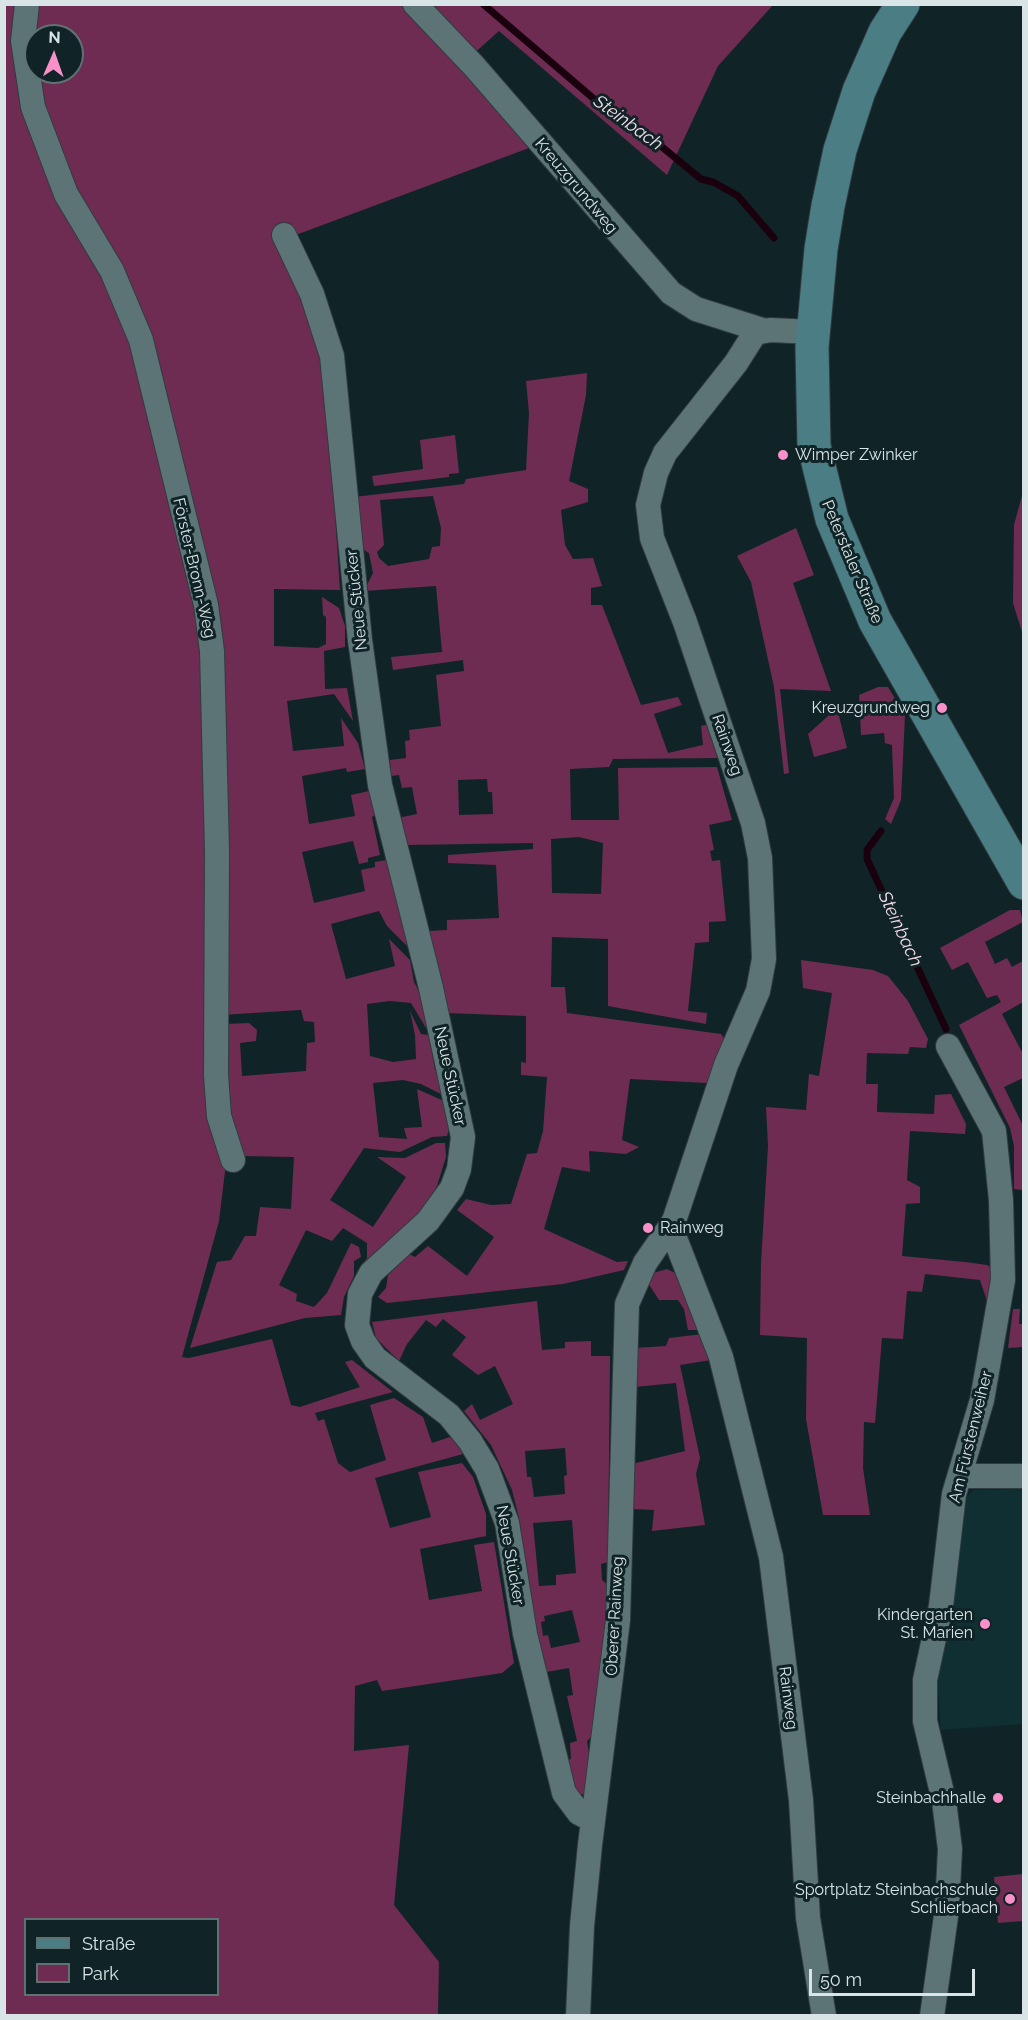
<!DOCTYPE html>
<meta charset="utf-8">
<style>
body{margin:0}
#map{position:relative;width:1028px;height:2020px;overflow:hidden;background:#102427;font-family:Raleway,sans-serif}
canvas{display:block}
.frame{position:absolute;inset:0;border:6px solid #d8e4e6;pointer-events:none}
.legend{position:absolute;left:24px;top:1918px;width:195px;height:78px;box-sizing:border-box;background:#102427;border:2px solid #607173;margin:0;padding:8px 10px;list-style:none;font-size:18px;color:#d8e4e6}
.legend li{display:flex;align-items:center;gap:12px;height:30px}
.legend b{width:30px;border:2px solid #607173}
.north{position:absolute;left:24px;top:24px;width:60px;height:60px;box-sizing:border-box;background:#102427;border:2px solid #607173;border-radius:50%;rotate:2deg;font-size:16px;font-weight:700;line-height:24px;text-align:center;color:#d8e4e6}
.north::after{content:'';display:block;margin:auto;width:21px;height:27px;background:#f990ca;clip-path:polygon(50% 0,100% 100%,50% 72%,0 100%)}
.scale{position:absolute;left:809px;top:1969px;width:166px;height:27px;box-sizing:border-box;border:3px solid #d8e4e6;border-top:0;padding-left:8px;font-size:18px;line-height:21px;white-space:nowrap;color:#d8e4e6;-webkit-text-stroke:4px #102427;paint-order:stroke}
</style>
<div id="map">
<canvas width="1028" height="2020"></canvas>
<div class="frame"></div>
<ul class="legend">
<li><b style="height:8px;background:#4b7e84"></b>Straße</li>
<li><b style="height:16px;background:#6e2c53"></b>Park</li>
</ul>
<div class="north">N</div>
<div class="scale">50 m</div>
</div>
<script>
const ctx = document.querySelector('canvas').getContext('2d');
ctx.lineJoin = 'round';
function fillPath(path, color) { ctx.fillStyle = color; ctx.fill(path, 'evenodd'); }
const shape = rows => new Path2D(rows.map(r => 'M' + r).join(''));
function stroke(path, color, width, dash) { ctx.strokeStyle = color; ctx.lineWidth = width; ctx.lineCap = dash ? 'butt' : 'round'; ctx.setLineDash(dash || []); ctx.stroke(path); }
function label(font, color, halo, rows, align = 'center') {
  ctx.font = font + ' Raleway,sans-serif'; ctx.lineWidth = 6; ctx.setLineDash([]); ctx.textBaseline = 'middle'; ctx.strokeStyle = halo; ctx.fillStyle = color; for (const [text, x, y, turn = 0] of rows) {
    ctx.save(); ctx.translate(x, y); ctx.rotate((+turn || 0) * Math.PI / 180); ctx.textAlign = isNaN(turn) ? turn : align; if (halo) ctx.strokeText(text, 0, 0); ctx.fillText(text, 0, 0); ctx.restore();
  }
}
const built = shape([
 [1023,1489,1023,1724,941,1730,938,1688,940,1651,954,1597,967,1497,973,1490]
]);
const green = shape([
 [5,5,773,5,718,66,667,175,499,31,461,65,529,148,277,242,325,359,340,590,274,589,274,646,318,648,326,644,326,617,323,615,322,597,339,608,345,626,345,647,324,651,325,689,347,688,353,721,334,694,287,701,293,751,344,746,341,718,358,743,365,769,347,772,346,768,302,776,309,824,355,816,351,795,369,791,375,815,372,817,380,855,368,858,368,862,359,864,353,841,302,852,314,903,365,891,361,870,375,867,375,862,387,860,410,949,387,926,379,911,331,924,346,979,395,966,389,939,410,960,414,982,422,997,429,1028,426,1028,411,1003,390,1001,367,1004,370,1056,393,1062,416,1059,415,1035,410,1011,421,1034,429,1035,435,1070,442,1078,445,1096,421,1084,403,1080,373,1083,379,1137,407,1139,404,1128,422,1127,417,1089,444,1101,449,1129,447,1136,432,1137,400,1152,364,1148,330,1200,373,1227,406,1177,377,1157,405,1158,436,1143,445,1143,446,1157,437,1186,424,1209,374,1254,361,1271,360,1267,367,1258,367,1243,343,1228,332,1241,306,1230,279,1285,297,1294,296,1301,314,1307,327,1293,351,1243,359,1247,361,1257,354,1261,354,1276,344,1297,341,1315,305,1318,190,1348,217,1262,231,1260,245,1236,256,1236,260,1207,291,1209,294,1157,243,1156,224,1114,221,1079,225,1024,249,1023,257,1030,256,1041,240,1043,242,1076,306,1071,307,1043,315,1042,314,1022,304,1021,301,1010,221,1015,223,937,212,937,210,1087,226,1163,219,1221,182,1357,189,1358,272,1339,291,1405,300,1407,360,1387,345,1362,352,1360,393,1392,315,1413,318,1421,324,1419,338,1463,350,1472,386,1460,370,1405,394,1398,423,1417,432,1443,453,1436,463,1454,375,1478,390,1528,431,1517,418,1472,462,1463,473,1477,486,1514,486,1536,420,1549,429,1600,482,1591,474,1545,494,1542,514,1663,502,1673,382,1691,377,1680,355,1686,354,1751,409,1745,394,1905,439,1962,438,2015,5,2016],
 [36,36,72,36,72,72,36,72],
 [26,1920,218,1920,218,1994,26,1994],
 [587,373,586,395,569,481,588,489,588,502,561,510,565,545,573,559,593,558,602,586,591,588,591,605,602,605,641,705,678,697,682,705,654,714,668,753,703,745,701,726,709,724,720,758,613,759,609,767,570,769,571,820,619,820,618,768,717,767,732,820,709,825,714,850,710,851,712,861,720,860,726,921,709,922,709,942,695,943,688,1011,707,1013,706,1024,608,1006,608,939,552,937,551,987,565,987,567,1013,721,1034,726,1041,707,1083,630,1079,622,1140,639,1147,626,1154,589,1151,590,1172,562,1167,544,1229,617,1262,628,1261,624,1270,563,1284,387,1303,378,1297,386,1288,388,1275,409,1254,415,1257,428,1246,467,1276,494,1237,457,1210,466,1199,491,1205,511,1204,527,1154,537,1153,543,1131,547,1077,521,1075,521,1062,526,1063,526,1016,447,1013,428,931,447,930,447,920,499,918,496,865,448,863,448,855,533,849,533,843,406,845,398,818,417,814,412,787,402,788,399,775,391,776,390,760,406,758,405,741,410,740,409,730,441,726,436,675,464,671,463,660,393,670,391,657,442,652,436,586,364,591,373,573,369,553,359,547,354,497,464,484,466,479,526,470,529,413,526,381],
 [433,496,441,528,440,546,432,547,429,559,388,566,379,558,377,552,384,545,380,500],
 [487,779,488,792,492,792,493,814,459,815,458,780],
 [579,837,603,843,601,894,552,893,551,839],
 [455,435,459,473,449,474,449,477,374,486,372,476,423,469,420,440],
 [1023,492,1023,635,1013,603,1014,525],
 [796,528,814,575,793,583,831,691,780,689,789,773,784,774,774,687,751,582,737,556],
 [878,687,888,687,905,715,901,800,891,824,885,819,894,798,892,745,885,743,884,733,861,735,859,695],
 [837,708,847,748,814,757,808,734],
 [1010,910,1020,910,1023,922,985,942,995,964,1007,958,1012,967,1023,961,1023,1002,1002,1014,1023,1054,1023,1078,1004,1087,1023,1126,1023,1190,1014,1189,1014,1146,1010,1128,959,1025,1001,1002,997,995,987,998,968,962,952,970,940,948],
 [801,960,873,970,888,976,908,1001,928,1039,926,1048,910,1047,908,1054,867,1053,866,1084,878,1084,877,1112,934,1114,935,1095,951,1094,966,1124,965,1134,910,1131,907,1180,920,1187,920,1203,906,1204,902,1256,965,1262,987,1265,994,1269,988,1304,980,1280,925,1274,922,1292,907,1291,903,1339,882,1338,875,1423,864,1422,863,1468,870,1515,823,1515,806,1419,807,1338,760,1335,761,1263,768,1146,766,1107,806,1110,809,1074,819,1076,832,993,803,988],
 [667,1269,677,1274,701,1330,688,1330,684,1309,678,1300,659,1300,646,1280,653,1273],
 [537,1301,542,1350,565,1348,565,1342,591,1341,591,1356,610,1356,608,1562,601,1564,602,1580,608,1585,608,1602,593,1735,587,1741,590,1760,585,1795,576,1793,568,1762,571,1758,570,1743,577,1741,567,1696,573,1695,569,1668,546,1672,532,1612,520,1522,512,1490,491,1445,464,1411,472,1404,480,1420,513,1404,495,1366,478,1375,452,1355,466,1337,443,1319,436,1327,426,1320,407,1344,399,1361,376,1338,372,1322],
 [565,1448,567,1475,564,1476,565,1494,534,1497,531,1477,527,1477,525,1451],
 [572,1520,576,1573,556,1575,556,1585,539,1586,533,1523],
 [572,1610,580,1642,551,1648,548,1635,543,1636,541,1622,545,1621,544,1616],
 [1013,1309,1020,1309,1019,1324,1023,1324,1023,1347,1008,1348],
 [703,1334,711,1360,680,1365,700,1458,696,1474,705,1525,652,1531,654,1510,632,1509,632,1464,685,1451,676,1383,634,1387,634,1348,666,1346,669,1338],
 [1023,1874,1023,1921,998,1923,994,1877]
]);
const stream = shape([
 [483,4,621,122,645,133,701,179,713,182,738,196,774,238],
 [881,831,867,850,867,859,946,1029]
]);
const street = shape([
 [27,4,23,41,33,107,66,194,112,271,141,340,206,605,212,651,217,851,216,1075,219,1116,233,1160],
 [415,4,474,66,671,293,696,309,762,330],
 [284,235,312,294,332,356,360,640,380,785,431,988,463,1137,459,1169,452,1188,428,1221,371,1273,360,1294,357,1325,363,1341,375,1358,449,1415,470,1441,487,1469,507,1523,525,1634,564,1793,579,1813,593,1820],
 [671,1228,721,1357,771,1557,801,1800,808,1918,824,2016],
 [960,1476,1024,1476],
 [578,2016,582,1926,590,1845,618,1620,627,1304,645,1263,674,1221,726,1065,758,991,764,959,760,858,753,823,685,622,652,538,648,505,656,473,665,453,736,363,755,333,770,330,813,332],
 [932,2016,947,1909,950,1849,944,1801,925,1721,925,1680,941,1606,954,1494,982,1400,1003,1280,1001,1200,994,1131,948,1046]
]);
const secondary = shape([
 [903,4,885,32,859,91,840,150,828,206,821,249,812,347,814,446,832,519,875,621,1024,883]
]);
const markers = [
 [783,455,6,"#f990ca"],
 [942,708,6,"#f990ca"],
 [648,1228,6,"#f990ca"],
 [985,1624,6,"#f990ca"],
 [998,1798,6,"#f990ca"],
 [1010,1899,6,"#f990ca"]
];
const streetNames = [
 ["Kreuzgrundweg",576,186,50],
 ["Peterstaler Straße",852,562,67],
 ["Förster-Bronn-Weg",194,568,77],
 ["Neue Stücker",357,600,-96],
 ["Rainweg",727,745,71],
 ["Neue Stücker",450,1076,78],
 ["Am Fürstenweiher",971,1437,-76],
 ["Neue Stücker",510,1555,80],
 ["Oberer Rainweg",615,1616,-87],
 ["Rainweg",788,1698,83]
];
const poiNames = [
 ["Wimper Zwinker",795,455,"left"],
 ["Kreuzgrundweg",930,708],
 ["Rainweg",660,1228,"left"],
 ["Kindergarten",973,1615],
 ["St. Marien",973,1633],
 ["Steinbachhalle",986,1798],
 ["Sportplatz Steinbachschule",998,1890],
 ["Schlierbach",998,1908]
];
const waterNames = [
 ["Steinbach",628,123,36],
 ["Steinbach",900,929,65]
];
fillPath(built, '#0f2f33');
fillPath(green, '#6e2c53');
stroke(stream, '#1a000e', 7);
stroke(street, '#303c3f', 26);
stroke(secondary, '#303c3f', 35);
stroke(street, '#5d7477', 24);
stroke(secondary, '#4b7e84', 33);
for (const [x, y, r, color] of markers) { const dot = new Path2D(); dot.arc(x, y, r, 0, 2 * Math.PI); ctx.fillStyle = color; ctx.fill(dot); stroke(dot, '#102427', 2); }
label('16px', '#d8e4e6', '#102427', streetNames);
label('16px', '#d8e4e6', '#102427', poiNames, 'right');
label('italic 18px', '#f4dce8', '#102427', waterNames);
</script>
